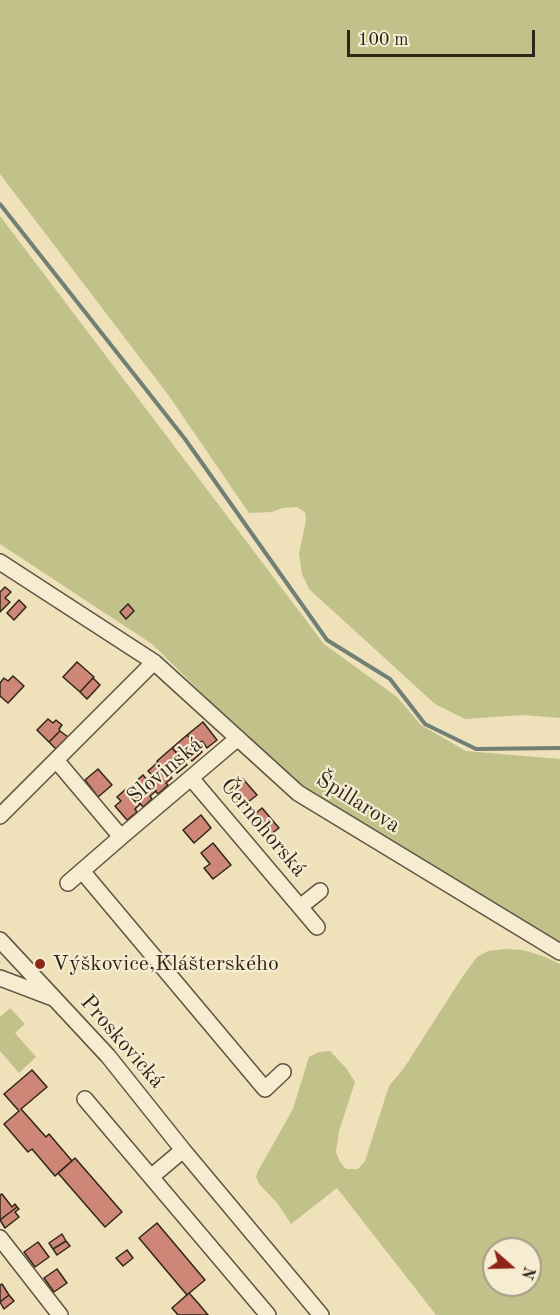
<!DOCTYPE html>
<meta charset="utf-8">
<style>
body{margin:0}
#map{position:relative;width:560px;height:1315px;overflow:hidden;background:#efe1ba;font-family:"Old Standard TT",serif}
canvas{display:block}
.north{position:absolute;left:482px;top:1237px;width:60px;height:60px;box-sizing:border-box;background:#f5ecd2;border:2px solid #a69c88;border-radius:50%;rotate:110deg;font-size:16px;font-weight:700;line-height:24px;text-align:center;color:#30251a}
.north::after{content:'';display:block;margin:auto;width:21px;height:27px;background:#8f2418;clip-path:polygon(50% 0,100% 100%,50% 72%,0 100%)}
.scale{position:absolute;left:347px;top:30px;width:188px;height:27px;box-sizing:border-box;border:3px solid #30251a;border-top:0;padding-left:8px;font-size:18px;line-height:21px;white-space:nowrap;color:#30251a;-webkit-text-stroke:4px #f5ecd2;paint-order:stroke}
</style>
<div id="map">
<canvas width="560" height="1315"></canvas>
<div class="north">N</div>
<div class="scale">100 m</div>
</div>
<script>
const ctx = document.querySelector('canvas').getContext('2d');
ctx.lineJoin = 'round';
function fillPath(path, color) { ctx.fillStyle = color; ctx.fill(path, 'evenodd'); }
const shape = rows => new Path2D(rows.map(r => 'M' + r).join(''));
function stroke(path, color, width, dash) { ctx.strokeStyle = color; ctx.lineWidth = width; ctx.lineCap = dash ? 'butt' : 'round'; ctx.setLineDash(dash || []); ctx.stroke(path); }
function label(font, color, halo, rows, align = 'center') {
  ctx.font = font + ' "Old Standard TT",serif'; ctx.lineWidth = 4.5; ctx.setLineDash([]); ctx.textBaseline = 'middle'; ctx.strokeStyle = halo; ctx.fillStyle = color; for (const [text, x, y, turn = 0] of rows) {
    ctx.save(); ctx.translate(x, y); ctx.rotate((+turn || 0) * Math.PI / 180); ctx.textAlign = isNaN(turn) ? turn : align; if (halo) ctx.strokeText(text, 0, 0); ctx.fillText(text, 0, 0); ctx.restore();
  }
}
const green = shape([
 [0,0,560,0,560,718,523,715,465,719,435,704,309,589,302,574,299,554,306,520,305,512,297,507,283,508,272,512,249,513,169,396,0,174],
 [0,216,324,644,397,697,421,725,466,751,560,759,560,945,294,784,152,644,0,544],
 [505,949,523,950,543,956,560,964,560,1315,436,1315,337,1188,291,1224,278,1204,259,1184,256,1177,258,1171,293,1109,309,1057,319,1052,330,1051,346,1068,355,1082,339,1131,336,1152,340,1162,346,1169,358,1169,365,1161,389,1086,404,1068,461,979,477,957,488,951],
 [494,1249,530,1249,530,1285,494,1285],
 [10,1008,25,1024,15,1033,36,1057,19,1073,0,1051,0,1017]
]);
const stream = shape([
 [0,204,185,439,327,640,390,679,425,724,476,749,560,748]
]);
const building = shape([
 [5,587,11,592,5,598,10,602,0,612,0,592,5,587],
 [19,600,26,607,14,620,7,613,19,600],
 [128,604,134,611,126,619,120,612,128,604],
 [77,662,94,677,80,692,63,677,77,662],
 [13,676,24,686,8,703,0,696,0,683,4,678,8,681,13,676],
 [93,678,100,685,87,699,80,692,93,678],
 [48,719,53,723,56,720,62,725,59,729,60,731,49,742,37,730,48,719],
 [203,722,217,740,207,748,202,741,197,746,187,735,203,722],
 [60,731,68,737,56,749,49,742,60,731],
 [187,735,202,752,192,761,187,754,182,758,172,748,187,735],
 [172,748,187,765,177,773,172,767,166,771,157,761,172,748],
 [158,762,172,778,166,783,168,785,158,794,146,780,152,775,148,771,158,762],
 [98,769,112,785,98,797,85,780,98,769],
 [143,775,156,791,150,796,152,799,143,807,131,793,136,788,133,784,143,775],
 [243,779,257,795,243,806,230,790,243,779],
 [127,788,140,804,135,809,137,812,127,820,115,806,121,801,117,797,127,788],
 [262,808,279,828,267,837,250,818,262,808],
 [201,815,211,828,194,843,183,830,201,815],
 [213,843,231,865,213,879,204,868,210,864,201,853,213,843],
 [32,1070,47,1087,21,1109,46,1137,49,1134,72,1161,55,1176,32,1149,28,1152,4,1124,19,1111,4,1094,32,1070],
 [75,1158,122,1212,105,1227,58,1173,75,1158],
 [2,1194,12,1207,15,1204,17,1207,0,1220,0,1195,2,1194],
 [17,1207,19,1209,15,1212,19,1217,5,1228,0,1220,17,1207],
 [157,1223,205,1280,187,1295,139,1238,157,1223],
 [62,1234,66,1241,53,1249,49,1243,62,1234],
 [66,1241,70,1246,57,1255,53,1249,66,1241],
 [38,1242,49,1257,35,1267,24,1252,38,1242],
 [127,1250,133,1258,123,1266,116,1258,127,1250],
 [57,1269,67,1283,54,1292,44,1278,57,1269],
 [2,1284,9,1295,0,1302,0,1285,2,1284],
 [189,1293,198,1303,208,1315,178,1315,172,1308,189,1293],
 [9,1295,14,1301,4,1309,0,1302,9,1295]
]);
const minor = shape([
 [0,562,154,662,298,793,560,952],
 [56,760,121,837,68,883],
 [191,778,317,927],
 [0,816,154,662],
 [121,837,238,738],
 [82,871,265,1089,283,1072],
 [300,907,320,891],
 [0,940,108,1056,183,1150,321,1315],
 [0,978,53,998],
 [85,1099,268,1315],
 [151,1177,183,1150],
 [0,1238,60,1315]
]);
const markers = [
 [40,964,6,"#8f2418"]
];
const streetNames = [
 ["Slovinská",165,771,-40],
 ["Špillarova",358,803,32],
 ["Černohorská",263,828,50],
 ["Proskovická",122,1042,49]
];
const poiNames = [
 ["Výškovice,Klášterského",52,964]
];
fillPath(green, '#c1c18a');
stroke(stream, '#708075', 4);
fillPath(building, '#ce8776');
stroke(building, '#30251a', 1.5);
stroke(minor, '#605442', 18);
stroke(minor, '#f5ecd2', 15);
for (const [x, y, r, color] of markers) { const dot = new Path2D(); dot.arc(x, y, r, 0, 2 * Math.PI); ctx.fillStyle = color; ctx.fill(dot); stroke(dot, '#f5ecd2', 2); }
label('22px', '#30251a', '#f5ecd2', streetNames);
label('22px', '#30251a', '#f5ecd2', poiNames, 'left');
</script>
